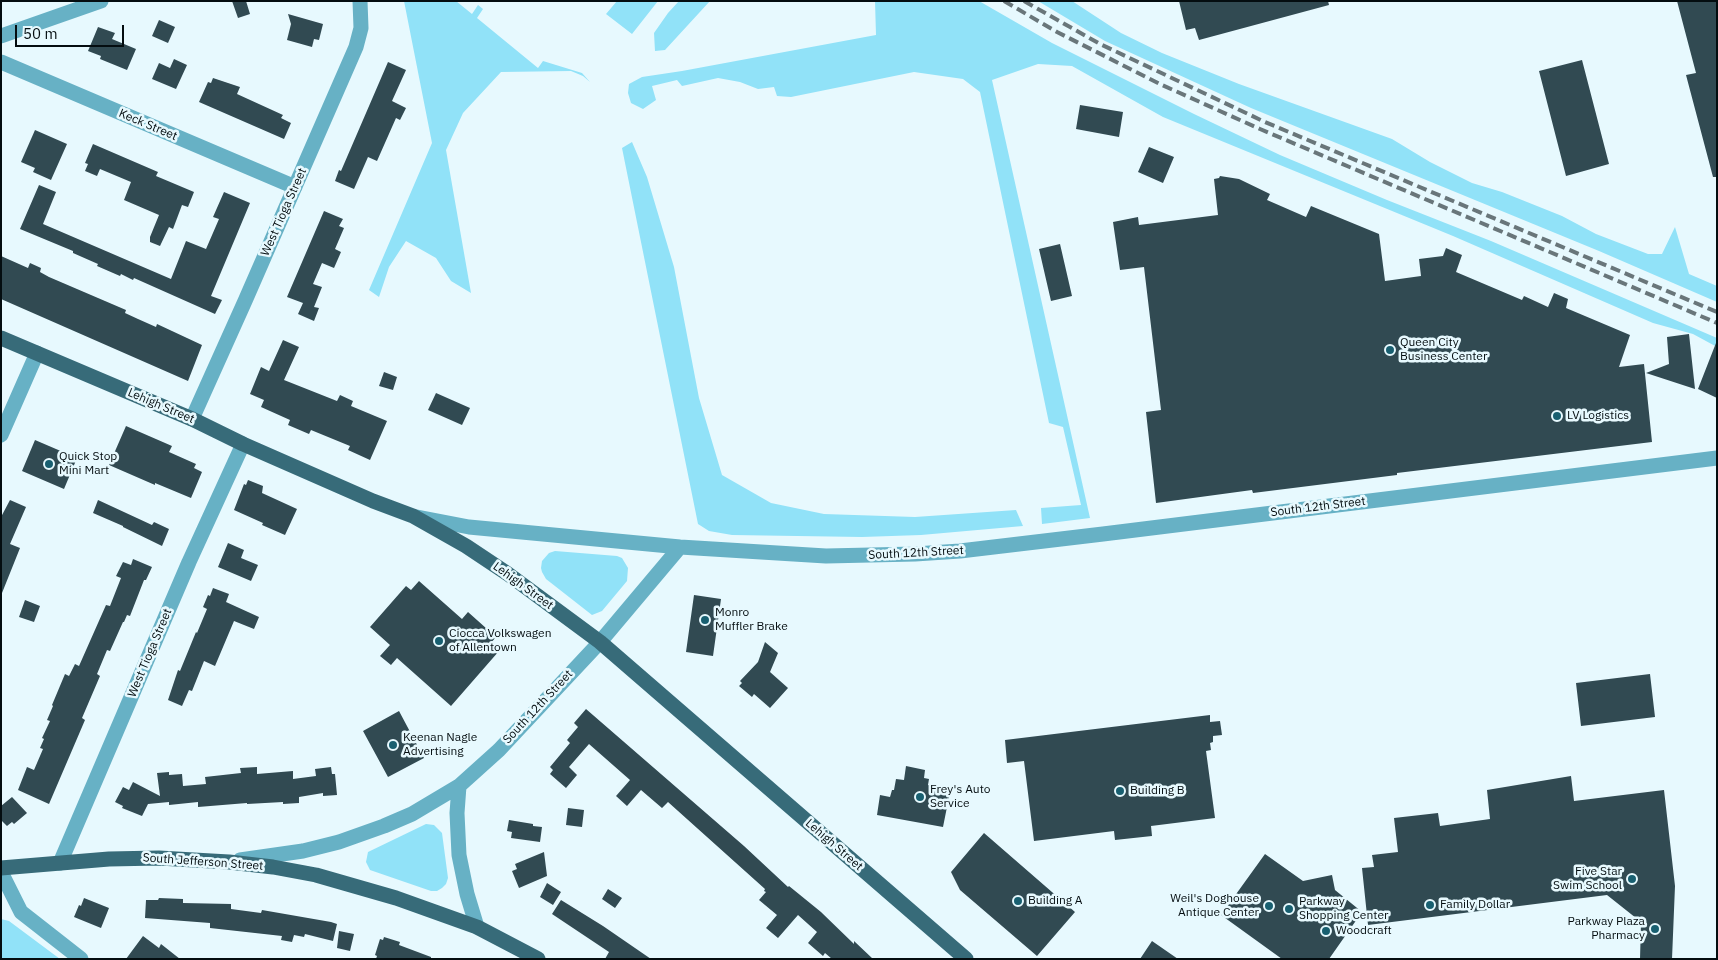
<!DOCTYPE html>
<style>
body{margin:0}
#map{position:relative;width:1718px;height:960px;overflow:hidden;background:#e7f9fe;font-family:"IBM Plex Sans",sans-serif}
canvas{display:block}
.frame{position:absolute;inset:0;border:2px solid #040d10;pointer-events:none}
.scale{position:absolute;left:15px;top:25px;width:109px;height:22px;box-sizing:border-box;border:2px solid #040d10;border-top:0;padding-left:6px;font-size:15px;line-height:18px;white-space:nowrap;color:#040d10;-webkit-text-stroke:4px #e7f9fe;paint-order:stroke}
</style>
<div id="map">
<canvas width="1718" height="960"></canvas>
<div class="frame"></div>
<div class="scale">50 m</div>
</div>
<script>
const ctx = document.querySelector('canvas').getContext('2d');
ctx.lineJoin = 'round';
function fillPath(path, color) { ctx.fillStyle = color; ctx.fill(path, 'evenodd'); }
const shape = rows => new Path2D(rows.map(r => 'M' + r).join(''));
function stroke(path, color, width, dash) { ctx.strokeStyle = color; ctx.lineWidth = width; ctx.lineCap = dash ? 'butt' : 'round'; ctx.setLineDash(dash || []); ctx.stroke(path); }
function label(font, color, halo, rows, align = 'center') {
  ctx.font = font + ' "IBM Plex Sans",sans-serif'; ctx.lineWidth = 5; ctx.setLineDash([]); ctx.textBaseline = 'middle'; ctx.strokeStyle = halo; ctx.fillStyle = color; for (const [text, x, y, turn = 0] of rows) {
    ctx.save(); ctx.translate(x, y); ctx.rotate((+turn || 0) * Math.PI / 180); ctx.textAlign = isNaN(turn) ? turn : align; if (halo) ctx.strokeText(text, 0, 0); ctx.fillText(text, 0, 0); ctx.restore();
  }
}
const green = shape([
 [404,1,456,1,472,14,478,5,483,9,477,18,538,68,543,61,582,73,590,82,583,76,571,71,501,72,463,113,446,150,471,293,451,281,436,258,406,241,389,267,379,297,369,290,432,143],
 [617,1,658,1,632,34,606,14],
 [679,1,710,1,665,50,655,51,654,33,668,13],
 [875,1,979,1,1052,43,1194,114,1280,155,1387,200,1491,241,1717,338,1717,347,1693,334,1653,323,1453,236,1163,117,1072,66,1038,64,992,80,1090,518,1042,524,1041,508,1081,505,1063,427,1049,423,980,92,963,79,914,72,791,97,777,96,774,87,758,89,740,82,718,78,682,86,677,80,652,86,656,100,643,109,631,103,628,93,629,84,642,77,682,71,876,35],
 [1038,1,1072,1,1121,33,1162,53,1239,84,1392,139,1430,162,1472,183,1502,192,1562,216,1596,234,1648,254,1662,254,1675,227,1689,274,1717,286,1717,302,1599,251,1251,108,1105,41],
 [632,142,647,177,674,267,699,398,722,475,771,503,824,514,915,517,1016,510,1023,526,921,535,862,537,732,535,709,531,698,524,622,148],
 [555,551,617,556,622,558,628,568,627,581,602,611,592,615,546,579,542,572,541,568,542,561,549,553],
 [426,824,434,825,442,833,448,878,446,884,442,888,437,891,431,891,370,870,366,862,368,852],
 [1,919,9,921,60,959,1,959]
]);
const building = shape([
 [232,1,246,1,250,14,238,18],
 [1179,1,1328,1,1329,5,1199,40,1195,28,1186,30],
 [1677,1,1717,1,1717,177,1713,177,1686,75,1696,73],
 [288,14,323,24,319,40,314,39,312,47,287,40,291,24],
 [159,20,175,27,168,43,152,36],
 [98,27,115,33,112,39,136,49,127,70,100,59,101,56,88,51],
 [174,59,187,65,176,89,152,79,159,63,170,68],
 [1582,60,1609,164,1566,176,1539,71],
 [388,62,406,70,392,101,406,108,400,120,396,118,377,161,368,157,354,189,335,181,339,170,341,171],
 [213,78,240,87,237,94,283,115,281,118,291,123,284,139,199,102,208,82,211,83],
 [1080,105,1123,112,1119,137,1076,129],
 [35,130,67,144,51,180,33,172,35,168,21,162],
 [93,144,158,172,156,176,194,192,188,207,182,205,173,229,169,227,160,246,150,242,150,237,159,215,124,200,131,182,100,169,97,176,85,171,88,164,85,163],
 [1149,147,1174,157,1163,183,1138,172],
 [1220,176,1239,179,1270,194,1267,200,1306,217,1311,206,1379,234,1385,281,1421,276,1419,259,1443,256,1446,248,1462,255,1456,272,1522,300,1524,296,1548,307,1554,293,1568,299,1566,308,1630,335,1619,367,1644,364,1652,442,1397,473,1397,475,1253,493,1252,490,1156,503,1146,412,1161,410,1144,267,1120,270,1113,222,1138,217,1139,225,1218,215,1214,179,1219,178],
 [39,185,56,192,43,224,171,279,186,241,206,249,219,219,213,217,224,192,250,203,211,296,222,300,215,314,134,278,133,280,121,274,120,276,97,266,98,264,73,253,73,251,20,229],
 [324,211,343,219,339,226,344,228,335,249,341,252,334,268,322,263,313,284,322,287,314,307,319,308,314,321,298,314,303,303,287,297],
 [1060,244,1072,296,1051,301,1039,249],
 [1,256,28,268,30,263,41,268,40,272,49,277,126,310,125,313,138,319,156,327,157,324,202,345,188,381,1,299],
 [1689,334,1695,389,1646,373,1669,364,1667,337],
 [283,340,299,347,284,380,337,401,340,395,353,401,351,406,387,421,370,460,348,450,350,446,311,430,309,434,288,425,290,420,261,407,264,400,250,394,261,367,269,371],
 [1716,343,1717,343,1717,398,1698,389],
 [384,372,397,377,393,390,379,386],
 [436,393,470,408,462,425,428,410],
 [126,426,172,446,169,452,196,464,194,468,202,472,191,498,155,483,155,485,109,465],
 [35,440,77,458,64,489,22,471],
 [248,480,263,486,262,493,297,509,285,535,262,525,263,523,234,510,244,484,246,485],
 [10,500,26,507,10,544,20,548,2,593,1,517],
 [98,500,152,525,154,522,169,529,162,546,123,527,123,526,93,513],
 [228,543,244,550,241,558,258,565,251,581,218,567],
 [133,559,152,567,146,580,144,580,130,616,127,615,124,622,123,622,110,651,107,650,97,674,100,676,82,718,85,720,49,804,18,790,27,767,34,770,43,749,40,748,44,739,42,738,50,721,47,720,53,706,52,705,65,674,69,676,75,664,79,666,106,605,110,606,121,578,116,576,123,562,131,565],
 [419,581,462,619,468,612,496,637,490,644,499,651,451,706,397,658,391,665,380,656,390,645,370,627,406,586,411,590],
 [213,588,229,594,226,602,259,617,254,629,234,621,215,666,204,661,192,691,189,690,182,706,168,700,178,670,180,671,196,632,197,633,207,609,203,607,208,595,210,596],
 [694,595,721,599,713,656,686,652],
 [25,600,40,606,34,622,19,617],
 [765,642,778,653,770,672,788,688,770,708,754,694,752,697,739,686,742,683,740,681,758,662],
 [1650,674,1655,717,1581,726,1576,683],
 [586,709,744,846,788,887,789,886,821,912,854,944,854,941,873,959,832,959,825,953,823,956,808,943,817,932,798,915,778,938,766,928,777,915,759,900,766,892,764,891,765,889,668,802,662,808,641,790,627,806,616,796,630,780,589,744,569,767,577,775,566,788,550,774,553,770,550,767,570,743,567,740,578,727,574,723],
 [399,711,424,758,388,777,363,731],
 [1210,715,1210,722,1220,721,1222,735,1213,736,1213,742,1210,743,1211,750,1206,751,1215,818,1151,826,1152,836,1115,840,1114,831,1034,841,1024,761,1007,763,1005,740],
 [906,766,925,770,924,778,929,779,928,785,937,787,949,797,943,827,877,815,880,795,890,797,892,790,894,790,896,779,904,780],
 [257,767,257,774,293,771,293,779,316,776,315,769,331,767,332,774,335,774,337,795,323,796,323,793,299,797,299,803,283,804,283,802,247,804,247,803,198,807,198,802,169,805,169,802,148,804,142,816,122,808,123,806,115,802,123,787,129,790,133,782,160,796,157,773,169,772,169,775,182,774,183,786,206,784,205,777,241,773,240,768],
 [1571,776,1574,801,1664,790,1675,886,1672,959,1640,959,1641,922,1607,895,1368,925,1362,868,1374,867,1372,855,1398,852,1394,818,1438,813,1440,826,1490,819,1487,790],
 [12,797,27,813,14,824,12,822,7,826,1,820,1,806],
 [568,808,584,810,582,827,566,825],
 [509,820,533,824,533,826,542,827,540,842,511,838,512,832,507,831],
 [984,833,1075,912,1037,956,960,890,951,872],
 [544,852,547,876,519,888,512,871,517,869,515,864],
 [1265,854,1303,881,1332,875,1335,890,1362,912,1329,959,1282,959,1221,915],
 [547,883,561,892,553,905,540,897],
 [608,889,622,898,615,908,602,899],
 [84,898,109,908,101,928,74,917,79,905,81,906],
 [159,898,183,899,183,903,231,904,231,909,261,913,262,910,331,922,337,924,333,941,305,934,304,937,294,935,292,942,281,940,282,936,210,928,210,923,145,918,146,900,158,900],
 [561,900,603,926,651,959,605,959,609,952,552,914],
 [339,931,354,934,350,951,337,948],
 [143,936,159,948,161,944,180,959,126,959],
 [384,937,400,942,399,945,431,957,431,959,376,959,377,956,375,955,380,939,383,940],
 [1152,941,1178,959,1140,959]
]);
const minor = shape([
 [1,36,101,1],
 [1,62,295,187],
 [192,419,245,301,356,47,361,28,360,1],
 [1,435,37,353],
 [417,517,469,527,680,547,826,556,915,554,960,551,1103,534,1717,458],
 [459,786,457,813,459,855,467,894,477,927],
 [240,860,303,851,339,842,384,826,412,814,459,786,499,750,600,642,680,547],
 [60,863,189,562,243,444],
 [1,872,21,912,81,959]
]);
const major = shape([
 [1,338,192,419,243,444,373,501,413,516,466,546,508,574,600,642,966,959],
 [1,868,109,859,159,858,229,862,273,867,316,875,396,898,477,927,538,959]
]);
const rail = shape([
 [1004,1,1057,32,1162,85,1260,129,1717,323],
 [1024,1,1100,44,1265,122,1717,312]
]);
const markers = [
 [1390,350,5,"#185f70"],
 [1557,416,5,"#185f70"],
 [49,464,5,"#185f70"],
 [705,620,5,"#185f70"],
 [439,641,5,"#185f70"],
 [393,745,5,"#185f70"],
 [1120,791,5,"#185f70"],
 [920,797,5,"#185f70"],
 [1632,879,5,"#185f70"],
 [1018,901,5,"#185f70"],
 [1430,905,5,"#185f70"],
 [1269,906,5,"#185f70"],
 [1289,909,5,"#185f70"],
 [1655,929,5,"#185f70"],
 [1326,931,5,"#185f70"]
];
const streetNames = [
 ["Keck Street",148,125,23],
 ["West Tioga Street",284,212,-66],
 ["Lehigh Street",161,406,23],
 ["South 12th Street",1318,507,-7],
 ["South 12th Street",916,553,-3],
 ["Lehigh Street",523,586,36],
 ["West Tioga Street",150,653,-67],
 ["South 12th Street",538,707,-47],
 ["Lehigh Street",834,845,41],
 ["South Jefferson Street",203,862,4]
];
const poiNames = [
 ["Queen City",1400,343],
 ["Business Center",1400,357],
 ["LV Logistics",1567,416],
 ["Quick Stop",59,457],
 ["Mini Mart",59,471],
 ["Monro",715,613],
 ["Muffler Brake",715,627],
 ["Ciocca Volkswagen",449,634],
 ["of Allentown",449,648],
 ["Keenan Nagle",403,738],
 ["Advertising",403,752],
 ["Frey's Auto",930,790],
 ["Service",930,804],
 ["Building B",1130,791],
 ["Five Star",1622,872,"right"],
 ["Swim School",1622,886,"right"],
 ["Weil's Doghouse",1259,899,"right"],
 ["Antique Center",1259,913,"right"],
 ["Building A",1028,901],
 ["Parkway",1299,902],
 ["Shopping Center",1299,916],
 ["Family Dollar",1440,905],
 ["Parkway Plaza",1645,922,"right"],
 ["Pharmacy",1645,936,"right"],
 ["Woodcraft",1336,931]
];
fillPath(green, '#91e2f8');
fillPath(building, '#314a52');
stroke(minor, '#67b1c5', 15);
stroke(major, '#376b79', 15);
stroke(rail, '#69767a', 4, [10, 5]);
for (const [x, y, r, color] of markers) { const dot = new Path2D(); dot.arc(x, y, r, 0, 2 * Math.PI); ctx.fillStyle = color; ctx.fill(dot); stroke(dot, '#e7f9fe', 2); }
label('12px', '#040d10', '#e7f9fe', streetNames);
label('12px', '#040d10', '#e7f9fe', poiNames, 'left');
</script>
